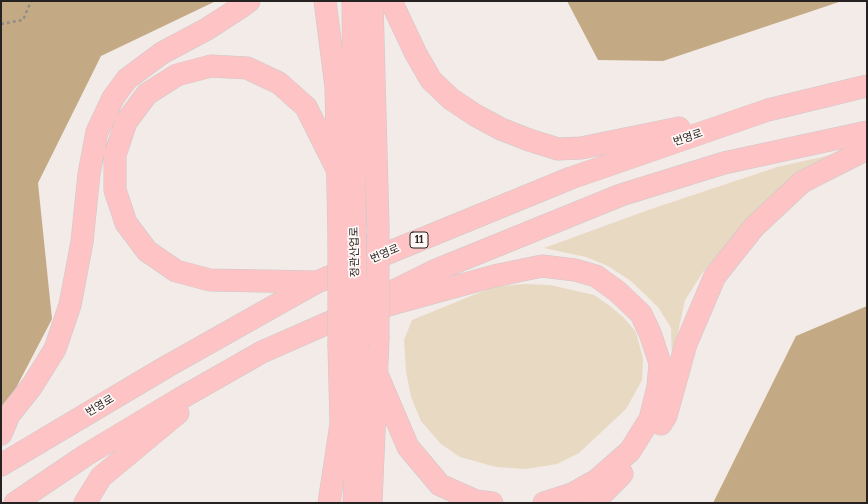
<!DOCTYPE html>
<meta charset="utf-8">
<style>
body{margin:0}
#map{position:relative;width:868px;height:504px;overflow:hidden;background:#f3ebe8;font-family:Bitter,serif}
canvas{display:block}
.frame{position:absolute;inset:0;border:2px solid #252221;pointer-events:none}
</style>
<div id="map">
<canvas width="868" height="504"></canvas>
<div class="frame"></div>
</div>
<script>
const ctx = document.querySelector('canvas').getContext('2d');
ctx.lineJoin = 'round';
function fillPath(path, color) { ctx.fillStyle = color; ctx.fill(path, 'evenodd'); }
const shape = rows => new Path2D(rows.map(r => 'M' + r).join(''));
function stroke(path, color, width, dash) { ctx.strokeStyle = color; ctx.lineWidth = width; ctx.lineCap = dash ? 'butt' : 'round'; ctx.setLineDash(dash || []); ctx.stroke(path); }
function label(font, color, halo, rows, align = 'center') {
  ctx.font = font + ' Bitter,"Noto Sans KR",serif'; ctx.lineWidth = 3.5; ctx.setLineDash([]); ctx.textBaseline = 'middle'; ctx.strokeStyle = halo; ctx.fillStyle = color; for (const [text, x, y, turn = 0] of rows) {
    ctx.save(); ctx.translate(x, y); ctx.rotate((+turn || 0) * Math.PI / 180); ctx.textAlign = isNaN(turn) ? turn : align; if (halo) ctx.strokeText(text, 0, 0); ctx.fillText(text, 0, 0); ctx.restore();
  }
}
const green = shape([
 [840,153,740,229,703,272,685,300,672,360,671,328,658,307,631,281,608,266,586,257,544,248,651,209,777,167],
 [524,284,550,285,594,295,610,306,624,318,636,332,643,359,642,380,626,409,579,453,557,464,526,469,496,467,460,457,441,444,421,421,411,397,406,371,404,340,412,320,493,287]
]);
const forest = shape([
 [1,1,216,1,101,56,38,183,52,319,5,409,1,412],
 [567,1,842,1,663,61,598,60],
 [867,306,867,503,713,503,796,336]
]);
const path = shape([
 [1,24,23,20,31,1]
]);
const highway = shape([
 [325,1,336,87,339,241],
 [353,1,355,234],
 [372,1,378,225],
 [391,1,416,54,431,80,451,99,475,115,501,129,529,140,558,149,581,148,679,128],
 [316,282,210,280,176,271,147,251,126,223,115,190,115,155,126,122,147,94,177,75,211,66,247,68,279,83,306,107,338,171],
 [385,306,494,276,542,266,575,270,596,276,618,292,641,314,650,333,660,363,658,387,650,419,630,451,597,480,572,494,544,503],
 [376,372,408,447,440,485,476,501,492,503],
 [661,424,666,416,686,344,715,276,754,227,802,182,867,149],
 [1,434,9,415,32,386,55,349,70,305,82,242,89,174,97,132,113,98,127,79,162,53,207,29,241,7,249,1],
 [1,465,166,367,317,282,571,178,768,110,867,86],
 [15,503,86,455,176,401,262,352,337,319,434,271,621,195,724,163,867,132],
 [85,503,101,477,178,413],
 [329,503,341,424,339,347],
 [354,503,357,440,357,348],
 [371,503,378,339],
 [593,503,622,474]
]);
const highwayBridge = shape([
 [355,234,357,348],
 [378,339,378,225],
 [339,347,339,241]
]);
const shields = [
 [419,240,18]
];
const shieldNames = [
 ["11",419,240]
];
const streetNames = [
 ["번영로",688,138,-19],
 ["정관산업로",355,252,-91],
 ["번영로",385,254,-23],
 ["번영로",100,406,-31]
];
fillPath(green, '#e8d9c2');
fillPath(forest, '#c3aa85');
stroke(highway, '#cbcaca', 23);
stroke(path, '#928c8a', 2.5, [3, 3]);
stroke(highway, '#fec3c4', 22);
stroke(highwayBridge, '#cbcaca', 23, []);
stroke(highwayBridge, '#fec3c4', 22);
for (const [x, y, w] of shields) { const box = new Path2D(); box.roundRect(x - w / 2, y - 8, w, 16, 3); ctx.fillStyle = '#fff8f6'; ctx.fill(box); stroke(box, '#252221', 1); }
label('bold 10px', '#252221', null, shieldNames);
label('11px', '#252221', '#fff8f6', streetNames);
</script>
